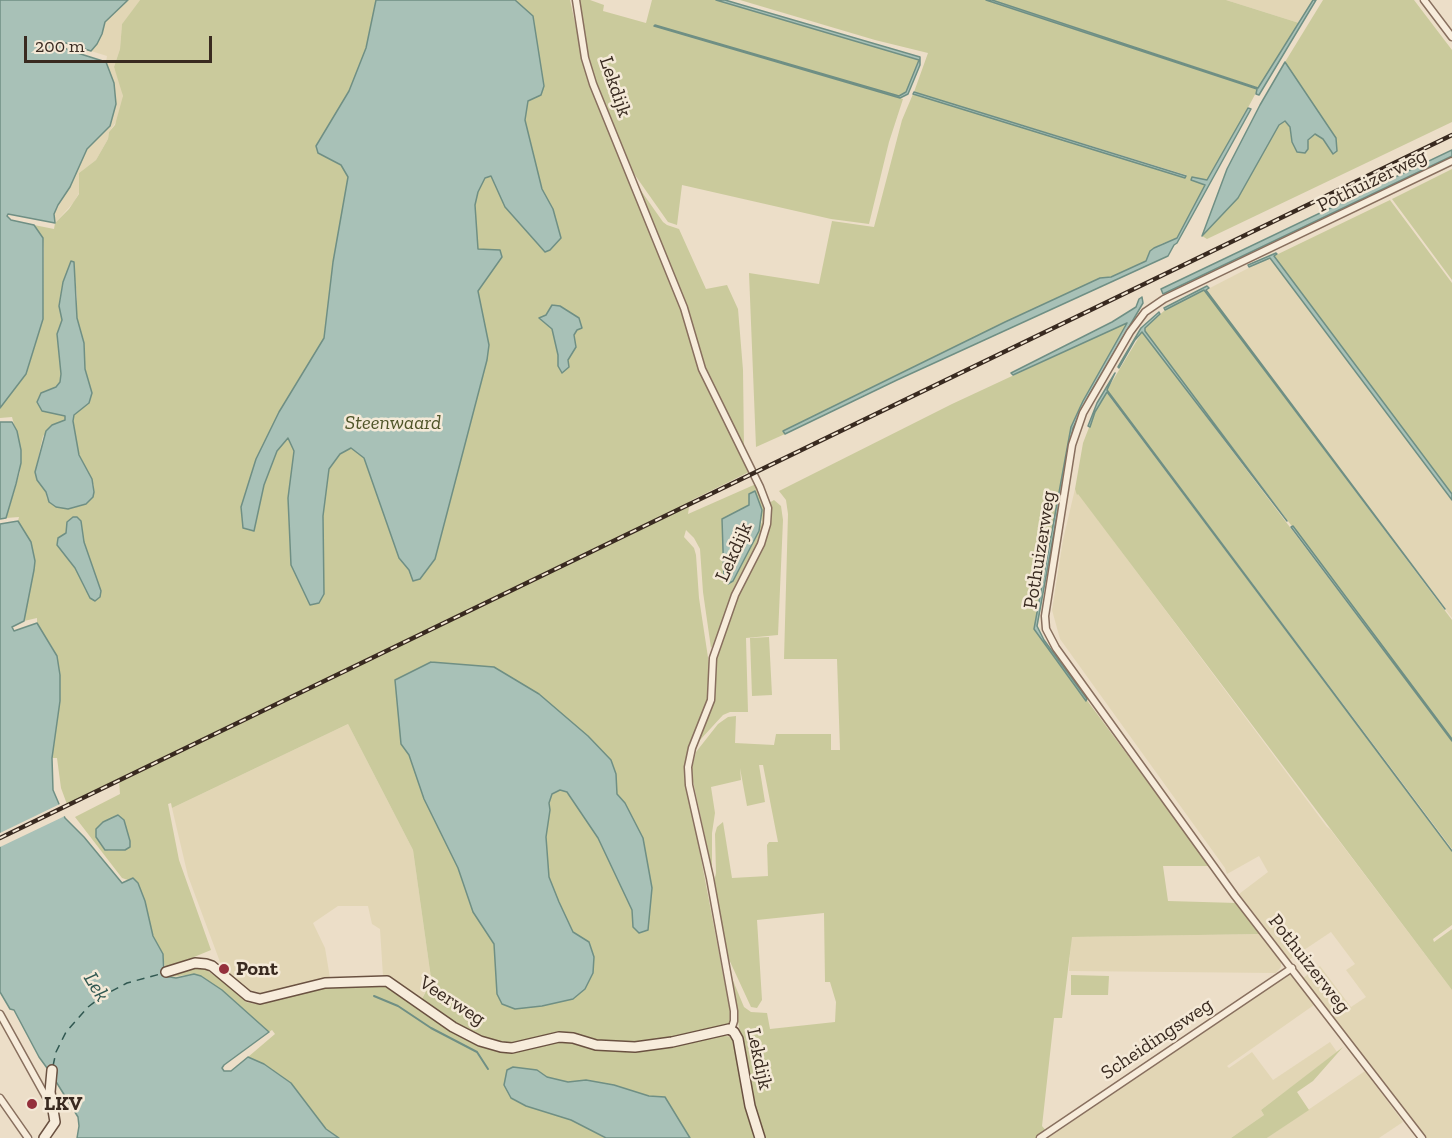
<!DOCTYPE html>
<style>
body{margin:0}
#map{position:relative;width:1452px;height:1138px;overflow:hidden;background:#ecdec8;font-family:"Zilla Slab",serif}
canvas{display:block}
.scale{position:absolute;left:24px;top:36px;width:188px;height:27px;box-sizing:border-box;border:3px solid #392a20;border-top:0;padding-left:8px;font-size:18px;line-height:21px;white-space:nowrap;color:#392a20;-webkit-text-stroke:4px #f4e9d7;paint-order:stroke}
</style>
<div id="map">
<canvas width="1452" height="1138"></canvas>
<div class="scale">200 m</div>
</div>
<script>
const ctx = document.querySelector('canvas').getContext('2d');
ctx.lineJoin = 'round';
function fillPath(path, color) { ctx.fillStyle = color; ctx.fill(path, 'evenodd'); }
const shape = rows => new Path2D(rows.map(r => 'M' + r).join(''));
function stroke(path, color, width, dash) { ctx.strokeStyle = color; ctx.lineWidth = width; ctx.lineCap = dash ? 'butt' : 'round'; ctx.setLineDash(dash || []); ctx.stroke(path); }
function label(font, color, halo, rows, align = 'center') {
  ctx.font = font + ' "Zilla Slab",serif'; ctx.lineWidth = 5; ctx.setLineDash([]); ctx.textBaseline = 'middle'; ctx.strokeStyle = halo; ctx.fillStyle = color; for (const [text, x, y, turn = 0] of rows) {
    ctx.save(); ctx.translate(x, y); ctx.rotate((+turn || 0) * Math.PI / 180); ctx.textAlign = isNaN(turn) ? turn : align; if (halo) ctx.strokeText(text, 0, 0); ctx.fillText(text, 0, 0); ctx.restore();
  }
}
const farmland = shape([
 [128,0,140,0,122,24,120,49,114,67,122,86,124,110,109,132,108,139,96,160,79,173,79,193,74,202,55,223,54,214,70,187,87,149,110,126,114,83,106,62,107,56,91,51,97,44,102,34,105,22],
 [1226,0,1313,0,1299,23],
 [1270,257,1452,500,1452,618,1206,290],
 [1075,489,1327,827,1330,829,1452,990,1452,1138,1425,1138,1303,978,1320,966,1351,1007,1366,997,1346,970,1355,964,1331,932,1289,960,1239,894,1268,872,1259,856,1227,874,1225,868,1060,639,1052,610,1063,540],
 [348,724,413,850,431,978,421,1001,394,979,383,976,380,929,372,924,368,906,338,906,313,923,325,948,330,978,266,994,247,991,233,979,220,962,188,876,172,808],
 [1260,934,1281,962,1281,967,1276,973,1069,971,1071,937],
 [1290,974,1314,1005,1227,1066,1229,1068,1252,1052,1273,1080,1330,1042,1337,1052,1261,1110,1264,1115,1231,1138,1048,1138],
 [1365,1071,1403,1122,1379,1138,1267,1138]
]);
const green = shape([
 [140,0,570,0,583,59,602,116,650,229,681,310,696,362,749,469,749,472,690,501,688,514,756,484,766,508,766,524,759,544,732,594,716,641,711,648,703,592,700,549,694,538,686,530,684,537,694,548,696,555,699,598,709,664,709,700,701,721,687,785,731,1016,731,1022,722,1027,720,1035,732,1037,735,1041,754,1138,339,1138,326,1129,291,1083,270,1068,248,1057,275,1034,272,1030,269,1032,222,990,201,976,194,974,170,977,194,968,205,969,221,980,246,1002,255,1004,315,989,376,985,393,988,421,1001,430,983,431,978,413,850,348,724,172,808,171,803,168,804,179,860,211,950,165,969,163,954,153,936,145,901,138,883,133,878,128,880,122,878,75,817,120,794,119,781,68,807,61,788,57,758,52,758,60,701,59,666,54,650,37,623,37,618,24,621,35,561,31,542,18,521,19,517,6,518,20,472,21,450,12,417,0,418,0,408,26,374,43,319,44,248,43,238,34,225,54,229,55,223,69,209,79,194,79,173,96,160,108,139,109,132,115,125,123,96,114,67,120,49,122,24],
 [73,261,77,296,77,318,84,343,85,369,92,393,89,403,74,415,73,421,79,455,87,470,94,486,94,492,93,497,86,504,73,508,47,499,46,492,40,484,35,472,43,436,57,423,65,420,65,416,46,412,38,398,45,391,56,387,60,382,61,374,57,334,62,320,59,305,64,279,71,262],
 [749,494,760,503,762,522,733,580,730,584,725,583,722,520,749,505],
 [81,521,84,542,101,591,86,591,75,568,57,545,58,538,67,533,67,525],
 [124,820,130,841,130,847,125,850,108,851,96,829,103,822],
 [579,0,590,0,604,5,603,11,646,23,652,0,716,0,919,60,906,93,899,96,654,26,903,99,889,142,869,224,831,219,682,185,677,225,668,222,630,168,617,137,596,83,588,58],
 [740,0,986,0,1258,89,1213,173,1207,181,1192,177,1192,180,1206,184,1177,238,1161,244,1150,251,1146,261,1111,277,1100,278,1005,322,784,431,785,434,756,447,749,273,819,284,832,221,874,227,902,120,913,94,1185,178,1186,175,914,92,928,53,875,40],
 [992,0,1226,0,1299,23,1259,88],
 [1323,0,1414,0,1452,50,1452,122,1207,239,1202,236,1238,198,1279,125,1284,121,1290,127,1292,142,1297,152,1305,153,1308,148,1308,141,1315,134,1323,139,1336,138,1285,62],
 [1452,169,1452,280,1392,199],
 [637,185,663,222,667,225,679,229,706,289,727,285,738,309,743,370,744,448,705,368,686,307],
 [1390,200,1452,283,1452,494,1274,256],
 [1204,290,1452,620,1452,739,1145,331,1145,328,1165,310],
 [1128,322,1071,427,1034,629,1210,866,1163,866,1168,901,1237,903,1260,934,1072,937,1062,1018,1054,1018,1042,1126,1047,1132,1037,1138,762,1138,746,1067,729,971,744,1007,751,1012,767,1013,770,1029,835,1022,836,1002,830,982,825,982,824,913,757,920,762,1000,757,1008,751,1007,727,955,714,882,716,873,715,834,717,827,723,822,732,878,768,876,767,845,769,842,778,842,763,765,759,765,765,802,747,806,740,768,741,780,711,787,715,813,712,833,712,869,691,772,696,752,718,724,728,717,736,716,735,743,774,745,776,734,831,734,831,750,840,750,837,659,784,659,788,514,786,500,779,491,952,404],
 [1142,332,1452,741,1452,849,1107,390],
 [1106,392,1452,851,1452,925,1433,939,1434,942,1452,929,1452,990,1078,494,1077,495,1075,489,1083,443,1095,412],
 [774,500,781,506,783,520,778,635,746,638,748,712,730,712,723,715,700,740,697,741,714,703,715,659,732,609,763,544,769,503],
 [769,637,772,695,752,696,750,638],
 [1071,975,1109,976,1108,995,1071,995],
 [1343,1047,1313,1081,1297,1092,1309,1110,1267,1138,1231,1138,1264,1115,1261,1110]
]);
const water = shape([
 [0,0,128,0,105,22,102,34,97,44,91,51,66,43,64,44,64,47,68,50,106,62,114,83,116,104,110,126,87,149,70,187,58,205,54,214,55,223,8,214,7,216,11,220,34,225,43,238,43,319,26,374,0,408,0,0],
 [376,0,515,0,533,16,544,86,541,95,528,101,525,120,542,189,553,209,561,238,550,250,545,252,505,207,491,176,485,178,478,192,475,205,478,249,500,250,502,257,478,291,489,345,487,360,435,559,420,579,413,581,409,570,399,558,364,458,351,448,340,454,329,469,323,516,324,594,319,603,310,605,291,565,288,498,294,451,288,438,277,451,264,485,254,531,243,528,241,507,256,459,279,412,324,338,333,262,348,177,341,165,318,153,316,146,349,91,366,48,376,0],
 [716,0,725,0,920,57,920,65,908,94,900,98,654,26,655,25,899,96,906,92,919,60,716,0],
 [986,0,992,0,1258,88,1313,0,1316,0,1259,95,1256,94,1257,89,986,0],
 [1285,62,1336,138,1337,151,1333,154,1323,139,1315,134,1308,140,1308,149,1305,153,1297,152,1292,142,1290,127,1285,121,1279,125,1238,198,1202,236,1227,169,1260,105,1285,62],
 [914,92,1186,176,1185,178,913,94,914,92],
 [1248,108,1251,109,1177,243,1174,245,1168,256,897,380,785,434,783,431,1005,322,1100,278,1111,277,1146,261,1150,251,1154,248,1177,238,1205,185,1191,180,1192,177,1207,180,1248,108],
 [1452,150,1452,156,1163,294,1161,289,1452,150],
 [1276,253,1277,254,1274,256,1452,494,1452,500,1270,258,1249,267,1248,265,1276,253],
 [71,261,74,262,77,318,84,343,85,369,92,393,89,403,74,415,73,421,79,455,92,479,94,492,93,497,86,504,68,509,56,507,49,502,46,492,37,480,35,472,46,431,52,425,65,420,65,416,42,411,37,402,41,393,56,387,60,382,61,374,57,334,62,320,59,306,63,282,71,261],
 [1207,286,1209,288,1206,290,1445,609,1204,290,1165,310,1164,308,1207,286],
 [1142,297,1143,303,1088,397,1073,428,1037,626,1044,640,1087,699,1086,701,1034,629,1071,427,1083,401,1127,323,1013,375,1011,373,1112,322,1136,307,1139,299,1142,297],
 [552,305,560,306,579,318,582,328,577,330,574,335,576,347,568,360,569,367,562,373,558,366,558,355,552,329,539,318,546,315,552,305],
 [1159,312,1160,314,1145,328,1145,331,1287,521,1142,332,1135,340,1119,368,1118,367,1141,328,1159,312],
 [1115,373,1107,390,1452,851,1107,392,1095,412,1090,427,1088,426,1097,403,1115,373],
 [0,422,12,422,17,431,21,450,21,463,16,484,6,518,0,519,0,422],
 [755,491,762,510,759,531,733,581,728,584,724,581,722,519,749,505,749,494,755,491],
 [73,517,77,517,81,521,84,542,101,591,100,597,95,601,90,598,75,568,57,545,58,538,66,533,67,522,73,517],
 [18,521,31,542,35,561,34,570,24,621,12,627,14,631,37,623,57,656,60,675,60,701,52,758,53,790,65,818,84,837,122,883,133,878,138,883,145,901,153,936,163,954,164,976,176,978,194,974,201,976,222,990,269,1032,224,1065,222,1068,224,1071,231,1071,248,1057,264,1064,291,1083,326,1129,339,1138,77,1138,79,1126,78,1117,55,1080,57,1072,47,1068,39,1057,14,1010,10,1009,0,992,0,524,18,521],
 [1293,526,1452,739,1452,741,1291,527,1293,526],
 [431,662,494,667,539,694,588,736,611,760,616,774,617,794,625,803,643,838,652,888,648,930,639,933,633,927,632,910,598,838,571,798,567,792,560,790,552,794,549,803,550,810,546,837,549,877,559,902,573,932,589,942,594,957,593,973,585,989,573,999,542,1006,515,1009,502,1004,497,994,494,944,473,912,458,868,424,799,409,755,401,744,395,680,431,662],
 [118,815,124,820,130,841,130,847,125,850,105,850,96,837,96,829,103,822,118,815],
 [513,1067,537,1070,547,1077,568,1082,586,1080,614,1085,649,1096,665,1097,690,1138,606,1138,571,1120,526,1106,511,1098,504,1085,507,1070,513,1067]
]);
const pier = shape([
 [62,803,67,815,0,847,0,833]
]);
const stream = shape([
 [374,996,398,1006,431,1028,477,1052,488,1069]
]);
const ferry = shape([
 [53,1066,56,1052,66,1032,88,1007,104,995,127,983,164,973]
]);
const street = shape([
 [576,0,585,58,593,84,684,308,702,369,760,487,768,508,767,524,761,544,735,595,713,658,711,700,692,748,688,767,689,785,710,878,734,1011,734,1021,731,1030],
 [1424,0,1452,37],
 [0,1014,46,1097,51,1102],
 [0,1098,28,1138],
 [1040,1138,1292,968],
 [1422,1138,1235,896,1056,648,1046,629,1045,616,1072,445,1083,413,1130,332,1145,312,1164,299,1452,161]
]);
const secondary = shape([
 [166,972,195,963,206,964,212,966,248,996,260,999,325,983,387,981,453,1027,480,1041,501,1047,512,1048,559,1037,573,1038,596,1045,635,1047,672,1042,729,1029,734,1032,738,1039,750,1106,760,1138],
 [44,1138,55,1122,50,1092,52,1070]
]);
const rail = shape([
 [0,838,1452,135]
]);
const markers = [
 [224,969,6,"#94303c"],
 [32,1104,6,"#94303c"]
];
const streetNames = [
 ["Lekdijk",615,87,71],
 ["Pothuizerweg",1372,181,-26],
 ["Pothuizerweg",1040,550,-81],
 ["Lekdijk",734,552,-66],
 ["Pothuizerweg",1309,964,52],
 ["Veerweg",452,1001,33],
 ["Scheidingsweg",1157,1039,-34],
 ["Lekdijk",759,1059,78]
];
const parkNames = [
 ["Steenwaard",393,423]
];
const poiNames = [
 ["Pont",236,969],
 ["LKV",44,1104]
];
const waterNames = [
 ["Lek",96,987,59]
];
fillPath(farmland, '#e2d6b5');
fillPath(green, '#caca9c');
fillPath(water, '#a8c1b7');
stroke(water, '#6f8f84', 1.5);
fillPath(pier, '#ecdec8');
stroke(stream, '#6f8f84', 2);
stroke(ferry, '#315851', 1.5, [8, 6]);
stroke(street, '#886f5e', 9);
stroke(secondary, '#6a5141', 12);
stroke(street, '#f7ecdb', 6);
stroke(secondary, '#f7ecdb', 9);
stroke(rail, '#392a20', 4.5);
stroke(rail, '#f4e9d7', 2, [7]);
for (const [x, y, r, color] of markers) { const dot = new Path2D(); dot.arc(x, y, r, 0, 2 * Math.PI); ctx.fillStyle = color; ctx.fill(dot); stroke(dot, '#f4e9d7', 2); }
label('20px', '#392a20', '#f4e9d7', streetNames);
label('italic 20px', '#4e5428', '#f4e9d7', parkNames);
label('bold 20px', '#392a20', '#f4e9d7', poiNames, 'left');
label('italic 21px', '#315851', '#f4e9d7', waterNames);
</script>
